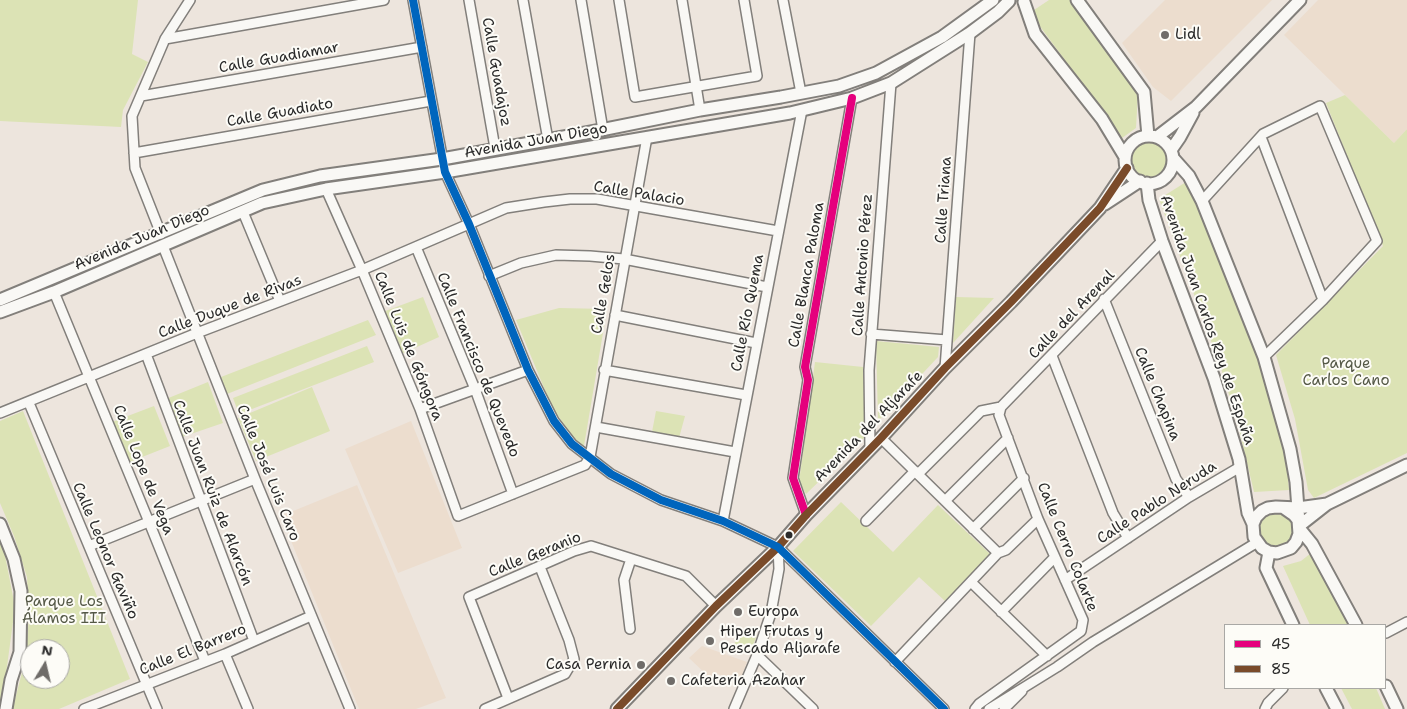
<!DOCTYPE html>
<meta charset="utf-8">
<style>
body{margin:0}
#map{position:relative;width:1407px;height:709px;overflow:hidden;background:#ede5dd;font-family:"Shantell Sans",sans-serif}
canvas{display:block}
.legend{position:absolute;left:1224px;top:624px;width:162px;height:65px;box-sizing:border-box;background:#fdfcf7;border:1px solid #a9a8a5;margin:0;padding:6px 9px;list-style:none;font-size:15px;color:#2b2b2b}
.legend li{display:flex;align-items:center;gap:10px;height:25px}
.legend b{width:25px;border:1px solid #a9a8a5}
.north{position:absolute;left:20px;top:639px;width:50px;height:50px;box-sizing:border-box;background:#fdfcf7;border:1px solid #a9a8a5;border-radius:50%;rotate:9deg;font-size:14px;font-weight:700;line-height:20px;text-align:center;color:#2b2b2b}
.north::after{content:'';display:block;margin:auto;width:18px;height:22px;background:#6f6c69;clip-path:polygon(50% 0,100% 100%,50% 72%,0 100%)}
</style>
<div id="map">
<canvas width="1407" height="709"></canvas>
<ul class="legend">
<li><b style="height:6px;background:#e5007d"></b>45</li>
<li><b style="height:6px;background:#7a4b2a"></b>85</li>
</ul>
<div class="north">N</div>
</div>
<script>
const ctx = document.querySelector('canvas').getContext('2d');
ctx.lineJoin = 'round';
function fillPath(path, color) { ctx.fillStyle = color; ctx.fill(path, 'evenodd'); }
const shape = rows => new Path2D(rows.map(r => 'M' + r).join(''));
function stroke(path, color, width, dash) { ctx.strokeStyle = color; ctx.lineWidth = width; ctx.lineCap = dash ? 'butt' : 'round'; ctx.setLineDash(dash || []); ctx.stroke(path); }
function label(font, color, halo, rows, align = 'center') {
  ctx.font = font + ' "Shantell Sans",sans-serif'; ctx.lineWidth = 4; ctx.setLineDash([]); ctx.textBaseline = 'middle'; ctx.strokeStyle = halo; ctx.fillStyle = color; for (const [text, x, y, turn = 0] of rows) {
    ctx.save(); ctx.translate(x, y); ctx.rotate((+turn || 0) * Math.PI / 180); ctx.textAlign = isNaN(turn) ? turn : align; if (halo) ctx.strokeText(text, 0, 0); ctx.fillText(text, 0, 0); ctx.restore();
  }
}
const built = shape([
 [1165,0,1272,0,1171,101,1153,87,1122,43],
 [1318,0,1407,0,1407,129,1394,143,1284,35],
 [411,421,462,548,398,573,345,449],
 [357,485,446,698,416,709,359,709,281,516],
 [702,646,747,662,739,684,714,672,710,678,689,658]
]);
const green = shape([
 [0,0,138,0,132,54,148,62,123,110,121,127,0,121],
 [1049,0,1070,0,1138,93,1136,128,1122,138,1039,25,1034,10],
 [1345,95,1394,143,1407,129,1407,453,1314,498,1308,490,1295,419,1276,355,1383,246,1326,103],
 '1131 160a18 18 0 1 1 36 0a18 18 0 1 1-36 0Z',
 [1186,182,1206,226,1259,359,1286,451,1289,490,1254,492,1237,421,1221,368,1159,199],
 [423,297,439,337,397,356,380,313],
 [956,297,994,298,953,343],
 [559,308,607,309,583,452,552,407,516,320],
 [368,320,376,335,227,394,221,377],
 [876,341,939,347,938,357,878,421],
 [367,346,374,362,239,414,233,398],
 [815,362,863,367,867,435,806,494,799,482],
 [208,382,223,423,182,437,166,399],
 [312,387,330,431,256,461,238,418],
 [154,406,170,446,127,463,112,422],
 [23,411,130,679,59,709,13,709,13,707,25,661,29,618,27,577,14,536,0,503,0,421],
 [30,649,60,649,60,679,30,679],
 [656,411,685,416,679,438,652,432],
 [841,502,893,552,938,505,990,554,945,601,919,577,871,626,793,551],
 '1258 530a18 18 0 1 1 36 0a18 18 0 1 1-36 0Z',
 [0,541,4,550,15,607,6,674,3,709,0,709],
 [1311,553,1349,625,1310,625,1283,566,1301,561],
 [740,630,757,635,752,648,733,645,737,640,734,637],
 [1341,688,1376,688,1385,709,1352,709]
]);
const street = shape([
 [413,0,445,172,469,224,528,370,554,421,572,444,611,474,661,500,723,521,778,547,944,709],
 [469,0,495,148],
 [523,0,548,140],
 [581,0,603,130],
 [619,0,635,97,757,76,744,0],
 [682,0,700,110],
 [783,0,801,93],
 [165,39,384,0],
 [141,96,422,47],
 [1261,137,1323,300],
 [134,153,431,101],
 [326,189,362,270,420,409,458,516,585,465,590,457,647,137],
 [1202,201,1263,134,1320,106,1377,241,1323,300,1264,357],
 [243,212,280,301],
 [161,234,135,168,132,116,165,39,190,0],
 [163,246,255,479,350,709],
 [416,247,475,389,513,494],
 [489,276,521,263,556,255,590,256,624,259,767,287],
 [54,292,149,522,205,661],
 [1104,299,1176,479,1189,497],
 [615,315,756,343],
 [871,334,947,340],
 [146,354,254,641],
 [1052,356,1113,513,1128,538],
 [945,368,970,33],
 [604,370,746,395],
 [29,403,157,709],
 [1001,407,1162,241],
 [420,409,528,370],
 [0,413,197,333,362,270,506,208,544,202,570,199,597,199,778,231],
 [596,427,735,452],
 [881,438,998,553],
 [870,449,869,370,891,83],
 [918,474,981,411,1001,407],
 [945,501,1008,438],
 [806,515,793,478,808,380,805,367,852,98],
 [723,521,802,110],
 [866,521,915,471],
 [973,529,1024,478],
 [89,546,255,479],
 [1065,580,1189,497,1240,467],
 [971,582,1047,656],
 [1001,612,1054,558],
 [630,629,624,580,631,559],
 [1386,633,1407,622],
 [225,654,248,709],
 [757,655,813,709],
 [895,662,998,553,1006,550,1038,519],
 [508,698,469,597,574,551,591,546,686,576,716,606],
 [84,709,225,654,311,616],
 [485,709,565,674,574,659,569,640,540,567],
 [734,709,757,655,771,613,779,569,778,547],
 [975,709,979,704,1081,631,1083,620,1038,519,999,415,1001,407],
 [989,709,1057,667,1093,642,1256,543],
 [1004,709,1022,691],
 [1265,709,1268,703,1283,688]
]);
const secondary = shape([
 [1077,0,1144,92,1148,136],
 [1024,2,1035,34,1102,119,1125,157],
 '1125 160a24 24 0 1 1 48 0a24 24 0 1 1-48 0Z',
 [1157,137,1196,107,1300,0],
 [1171,150,1180,137,1193,113],
 [1173,158,1189,176,1202,201,1264,357,1290,449,1296,482,1299,523],
 [1147,183,1149,200,1162,241,1214,378,1239,459,1248,513,1253,524],
 [1105,204,1140,181],
 [0,300,263,190,320,176,442,159,591,132,700,110,781,97,839,86,876,73,942,37,993,0],
 [0,312,54,292,262,203,326,189,445,172,790,113,852,98,891,83,970,33,998,12,1009,1],
 [1284,508,1294,515,1298,520,1299,534,1296,542,1291,548,1277,553,1269,552,1262,548,1254,537,1253,524,1256,517,1262,511,1268,508,1276,507,1298,508,1327,504],
 [0,524,14,559,21,591,20,652,11,680,6,709],
 [1299,526,1327,504,1407,465],
 [1299,528,1312,544,1356,625],
 [1269,552,1266,568,1293,625],
 [1386,686,1397,709],
 [1326,688,1337,709],
 [617,709,716,606,778,547,806,515,881,438,945,368,1011,302,1100,208,1127,168]
]);
const bus1 = shape([
 [806,515,793,478,808,380,805,367,852,98]
]);
const bus2 = shape([
 [617,709,716,606,778,547,806,515,881,438,945,368,1011,302,1100,208,1127,168]
]);
const bus3 = shape([
 [413,0,445,172,469,224,528,370,554,421,572,444,611,474,661,500,723,521,778,547,944,709]
]);
const markers = [
 [1165,35,5,"#6f6c69"],
 [789,535,4.5,"#2b2b2b"],
 [738,612,5,"#6f6c69"],
 [710,641,5,"#6f6c69"],
 [641,665,5,"#6f6c69"],
 [671,681,5,"#6f6c69"]
];
const poiNames = [
 ["Lidl",1175,35],
 ["Europa",748,612],
 ["Hiper Frutas y",720,632],
 ["Pescado Aljarafe",720,649],
 ["Casa Pernia",631,665,"right"],
 ["Cafeteria Azahar",681,681]
];
const streetNames = [
 ["Calle Guadiamar",279,58,-10],
 ["Calle Guadajoz",496,72,80],
 ["Calle Guadiato",280,113,-10],
 ["Avenida Juan Diego",536,141,-10],
 ["Calle Palacio",639,194,9],
 ["Calle Triana",944,200,-86],
 ["Avenida Juan Diego",142,238,-23],
 ["Calle Antonio Pérez",863,265,-86],
 ["Calle Blanca Paloma",807,275,-80],
 ["Calle Gelos",604,294,-80],
 ["Calle Duque de Rivas",230,307,-21],
 ["Calle Río Quema",748,313,-79],
 ["Calle del Arenal",1072,315,-46],
 ["Avenida Juan Carlos Rey de España",1207,320,71],
 ["Calle Luis de Góngora",408,346,68],
 ["Calle Francisco de Quevedo",478,365,68],
 ["Calle Chapina",1157,394,68],
 ["Avenida del Aljarafe",869,427,-46],
 ["Calle Lope de Vega",143,470,68],
 ["Calle José Luis Caro",268,473,68],
 ["Calle Juan Ruiz de Alarcón",212,493,69],
 ["Calle Pablo Neruda",1157,503,-33],
 ["Calle Cerro Colarte",1067,547,68],
 ["Calle Leonor Gaviño",105,551,67],
 ["Calle Geranio",535,555,-22],
 ["Calle El Barrero",193,650,-22]
];
const parkNames = [
 ["Parque",1346,364],
 ["Carlos Cano",1346,381],
 ["Parque Los",64,602],
 ["Álamos III",64,619]
];
fillPath(built, '#ecddce');
fillPath(green, '#dce3b5');
stroke(street, '#827f7b', 12);
stroke(secondary, '#827f7b', 15);
stroke(street, '#f9f8f5', 9);
stroke(secondary, '#f9f8f5', 11);
stroke(bus1, '#e5007d', 8);
stroke(bus2, '#7a4b2a', 8);
stroke(bus3, '#0065bd', 8);
for (const [x, y, r, color] of markers) { const dot = new Path2D(); dot.arc(x, y, r, 0, 2 * Math.PI); ctx.fillStyle = color; ctx.fill(dot); stroke(dot, '#fdfcf7', 2); }
label('15px', '#2b2b2b', '#fdfcf7', poiNames, 'left');
label('15px', '#2b2b2b', '#fdfcf7', streetNames);
label('15px', '#545846', '#fdfcf7', parkNames);
</script>
